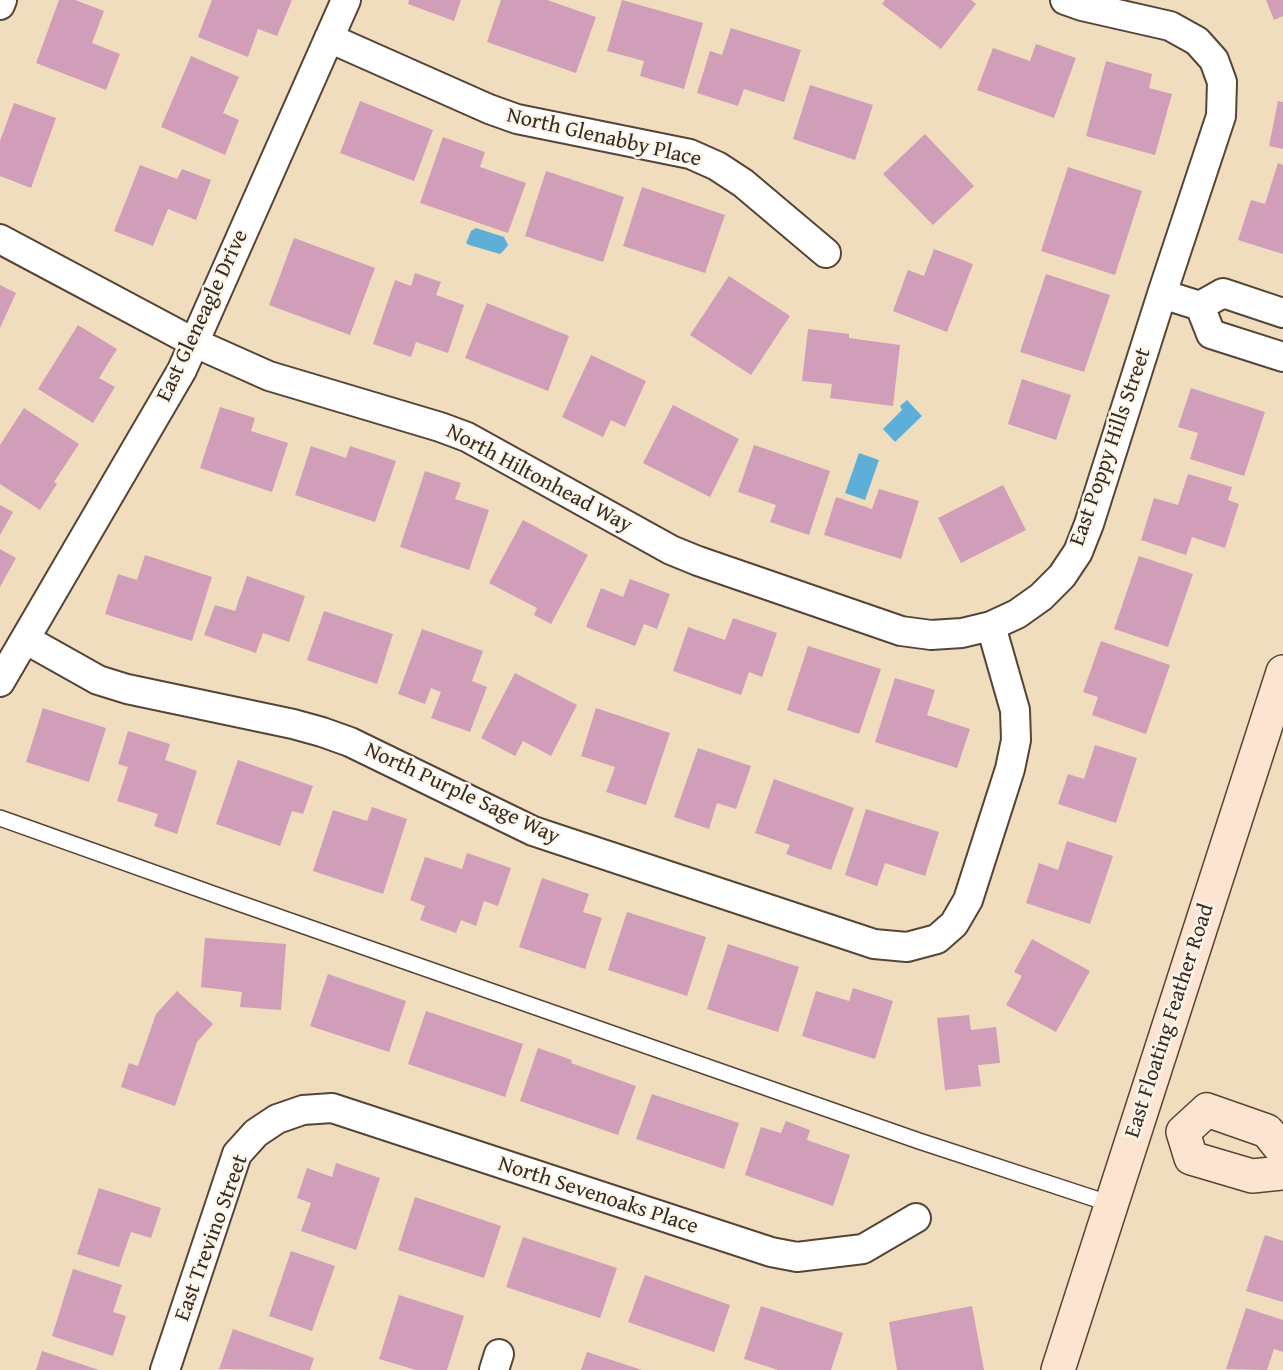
<!DOCTYPE html>
<style>
body{margin:0}
canvas{display:block;background:#f0ddbd}
</style>
<canvas width="1283" height="1370"></canvas>
<script>
const ctx = document.querySelector('canvas').getContext('2d');
ctx.lineJoin = 'round';
function fillPath(path, color) { ctx.fillStyle = color; ctx.fill(path, 'evenodd'); }
const shape = rows => new Path2D(rows.map(r => 'M' + r).join(''));
function stroke(path, color, width, dash) { ctx.strokeStyle = color; ctx.lineWidth = width; ctx.lineCap = dash ? 'butt' : 'round'; ctx.setLineDash(dash || []); ctx.stroke(path); }
function label(font, color, halo, rows, align = 'center') {
  ctx.font = font + ' "Gentium Book Plus",serif'; ctx.lineWidth = 5; ctx.setLineDash([]); ctx.textBaseline = 'middle'; ctx.strokeStyle = halo; ctx.fillStyle = color; for (const [text, x, y, turn = 0] of rows) {
    ctx.save(); ctx.translate(x, y); ctx.rotate((+turn || 0) * Math.PI / 180); ctx.textAlign = isNaN(turn) ? turn : align; if (halo) ctx.strokeText(text, 0, 0); ctx.fillText(text, 0, 0); ctx.restore();
  }
}
const water = shape([
 [476,228,504,237,508,245,505,249,500,254,469,245,466,243,471,231],
 [907,400,922,416,895,442,883,429,902,410,900,406],
 [859,453,879,460,865,500,845,493]
]);
const building = shape([
 [59,0,75,0,104,11,92,43,120,54,106,90,36,63],
 [212,0,292,0,277,36,258,29,248,57,198,37],
 [409,0,461,0,454,21,408,4],
 [501,0,547,0,596,17,576,73,487,42],
 [622,0,703,23,684,89,640,76,644,61,607,51],
 [885,0,971,0,976,4,941,49,882,4],
 [1266,0,1283,0,1283,16,1274,20],
 [731,28,801,50,784,102,744,89,738,106,697,93,710,51,722,55],
 [1036,44,1076,58,1054,118,977,90,993,48,1030,61],
 [191,56,239,77,223,113,239,120,225,155,161,127],
 [1106,61,1152,74,1149,88,1172,94,1155,155,1086,136],
 [810,85,873,105,855,160,793,139],
 [360,101,433,130,414,181,340,153],
 [1278,101,1283,102,1283,149,1269,146],
 [14,103,56,118,31,188,0,176,0,141],
 [925,134,974,186,933,225,883,174],
 [443,137,485,152,480,167,526,183,508,233,420,203],
 [1278,163,1283,165,1283,254,1238,240,1251,200,1265,204],
 [140,165,177,179,182,169,211,180,196,220,168,209,153,246,114,231],
 [1068,167,1142,191,1115,275,1041,251],
 [546,171,624,197,603,262,525,236],
 [642,187,725,215,705,273,623,246],
 [294,238,375,268,350,335,269,305],
 [934,249,973,264,947,332,893,311,908,270,924,276],
 [415,273,441,282,436,295,464,305,448,353,416,342,411,357,373,344,395,280,411,286],
 [1046,274,1110,295,1084,372,1020,352],
 [729,276,790,316,751,375,690,335],
 [0,285,16,293,0,328],
 [487,303,569,336,548,391,465,358],
 [78,325,117,349,99,378,115,387,93,423,38,389],
 [808,329,849,334,849,338,900,345,893,406,830,398,832,384,802,381],
 [591,355,646,381,625,427,611,420,603,437,562,417],
 [1022,379,1071,395,1056,440,1008,424],
 [1191,388,1265,412,1244,476,1190,459,1198,433,1178,427],
 [673,405,739,439,710,497,643,463],
 [220,407,255,418,251,431,288,443,272,492,200,468],
 [24,408,79,444,54,482,57,484,40,510,0,484,0,445],
 [754,445,830,471,809,535,770,522,776,505,738,492],
 [311,446,346,458,350,446,396,461,375,522,295,495],
 [425,471,461,483,455,499,489,510,469,570,400,547],
 [1188,474,1232,487,1228,500,1239,504,1225,548,1192,537,1186,555,1141,540,1154,498,1178,505],
 [1003,485,1026,530,961,563,938,518],
 [879,489,919,501,901,559,824,535,836,497,872,509],
 [0,505,13,512,0,535],
 [523,520,588,555,551,624,534,615,537,608,489,583],
 [0,549,16,558,0,587],
 [145,555,212,577,192,641,105,614,118,574,137,580],
 [1139,556,1193,574,1168,647,1114,629],
 [247,576,305,596,289,642,263,633,256,653,204,635,215,605,235,611],
 [630,579,670,594,657,629,644,624,635,646,586,627,601,588,623,597],
 [324,611,393,634,377,684,307,660],
 [733,618,777,633,762,677,749,672,741,695,673,671,688,627,725,640],
 [422,629,483,651,472,681,487,687,470,732,431,718,441,692,431,688,425,704,398,694],
 [1101,641,1170,665,1146,734,1092,715,1098,697,1083,692],
 [808,646,881,669,859,734,787,710],
 [515,673,577,705,551,756,523,741,515,756,481,738],
 [895,678,935,690,927,715,970,729,957,768,875,742],
 [43,708,106,728,89,782,26,762],
 [596,708,670,733,646,805,606,792,615,767,581,756],
 [128,731,170,744,165,760,197,771,177,834,154,826,158,814,117,801,128,767,118,764],
 [1095,745,1137,758,1116,823,1058,804,1068,774,1084,779],
 [698,748,751,766,736,809,717,803,709,829,674,817],
 [238,760,313,786,303,814,292,811,280,846,216,824],
 [774,779,854,808,831,870,786,854,790,845,755,833],
 [372,807,407,819,383,894,313,871,333,810,367,821],
 [866,809,939,832,925,876,885,863,877,886,845,875],
 [1067,841,1113,856,1090,924,1026,903,1039,863,1058,870],
 [467,853,511,868,498,906,484,901,476,926,461,920,456,933,420,920,425,906,410,900,425,857,462,869],
 [542,878,589,894,583,912,602,918,585,969,519,947],
 [627,912,706,937,687,996,608,970],
 [205,938,286,944,281,1010,240,1007,242,992,201,987],
 [1032,939,1090,971,1056,1032,1006,1005,1022,976,1014,972],
 [728,944,799,967,778,1032,707,1009],
 [328,974,406,1001,389,1052,310,1026],
 [853,988,893,1001,875,1059,802,1036,816,991,849,1001],
 [177,991,213,1024,197,1042,175,1106,121,1087,129,1063,138,1066,156,1014],
 [426,1011,523,1044,505,1097,408,1064],
 [969,1015,971,1030,996,1027,1000,1063,978,1065,981,1086,945,1090,937,1018],
 [538,1048,572,1060,571,1063,636,1086,618,1135,520,1101],
 [652,1094,739,1123,724,1169,636,1139],
 [786,1121,810,1130,807,1140,850,1155,833,1206,745,1175,761,1127,781,1133],
 [336,1163,380,1178,356,1250,301,1231,311,1203,297,1198,307,1168,332,1177],
 [99,1188,161,1208,151,1238,131,1232,119,1267,77,1254],
 [415,1197,501,1226,484,1278,398,1250],
 [1265,1235,1283,1241,1283,1302,1246,1291],
 [523,1237,617,1268,600,1318,506,1287],
 [291,1251,335,1266,312,1331,269,1316],
 [73,1269,122,1285,113,1312,126,1316,113,1356,52,1336],
 [645,1275,730,1305,714,1352,628,1322],
 [399,1295,464,1316,447,1370,416,1370,379,1359],
 [761,1306,843,1333,831,1370,778,1370,744,1359],
 [972,1306,984,1370,897,1370,889,1322],
 [1246,1308,1283,1320,1283,1352,1274,1349,1267,1370,1226,1369],
 [233,1329,314,1358,310,1370,219,1369],
 [42,1351,99,1370,36,1370],
 [587,1352,642,1370,581,1370]
]);
const lane = shape([
 [0,818,230,900,919,1141,1111,1204]
]);
const street = shape([
 [0,5,2,0],
 [329,38,489,109,517,119,690,154,717,166,743,183,826,253],
 [0,239,195,343,269,376,440,427,467,437,671,550,698,561,901,631,931,635,962,633,991,626],
 [1162,294,1200,306,1223,293,1283,313],
 [1200,306,1211,334,1283,357],
 [25,639,98,680,127,689,293,724,322,732,350,742,533,831,874,944,907,947,937,939,954,924,968,900,1010,769,1016,740,1015,710,991,626,1017,614,1041,597,1062,576,1078,552,1089,524,1162,294,1221,116,1222,82,1214,60,1197,41,1170,26,1082,6,1065,0],
 [0,682,182,370,346,0],
 [165,1370,237,1154,256,1133,277,1119,303,1110,332,1108,771,1252,797,1257,863,1249,916,1218],
 [494,1370,499,1354]
]);
const secondary = shape([
 [1183,1132,1191,1158,1252,1176,1283,1173],
 [1183,1132,1207,1110,1267,1131,1283,1151],
 [1058,1370,1283,672]
]);
const streetNames = [
 ["North Glenabby Place",604,138,13],
 ["East Gleneagle Drive",203,316,-65],
 ["East Poppy Hills Street",1111,447,-71],
 ["North Hiltonhead Way",539,479,28],
 ["North Purple Sage Way",462,794,25],
 ["East Floating Feather Road",1170,1021,-72],
 ["North Sevenoaks Place",598,1196,18],
 ["East Trevino Street",212,1238,-70]
];
fillPath(water, '#5eafd8');
fillPath(building, '#d09eb9');
stroke(lane, '#564536', 18);
stroke(street, '#564536', 32);
stroke(secondary, '#564536', 36);
stroke(lane, '#fff', 15);
stroke(street, '#fff', 28);
stroke(secondary, '#fde4d1', 33);
label('22px', '#3b2a1e', '#fbf7ec', streetNames);
</script>
